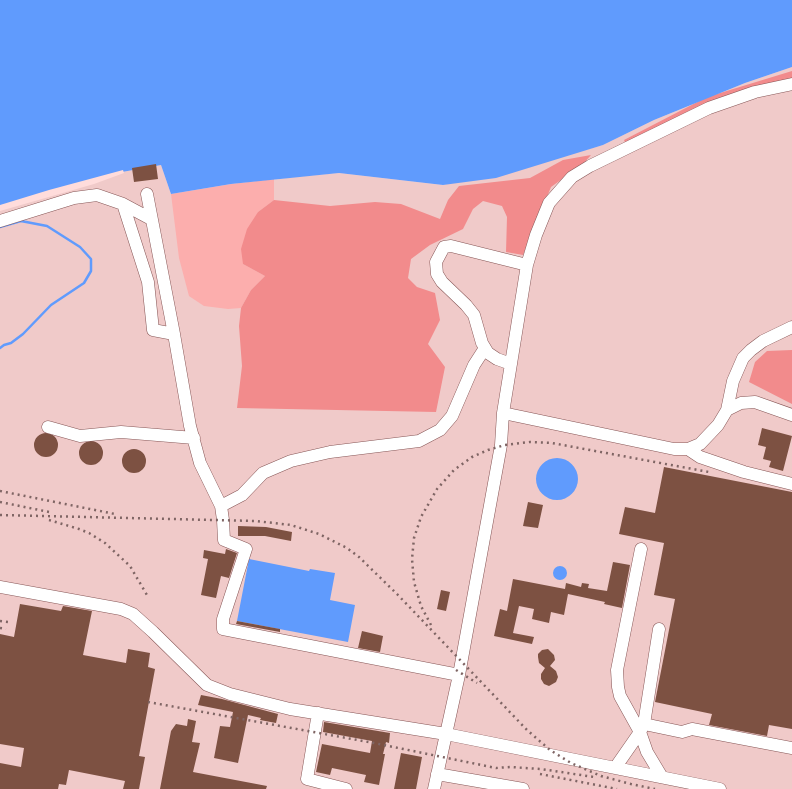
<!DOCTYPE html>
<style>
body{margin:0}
canvas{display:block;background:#ffdcdb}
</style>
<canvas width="792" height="789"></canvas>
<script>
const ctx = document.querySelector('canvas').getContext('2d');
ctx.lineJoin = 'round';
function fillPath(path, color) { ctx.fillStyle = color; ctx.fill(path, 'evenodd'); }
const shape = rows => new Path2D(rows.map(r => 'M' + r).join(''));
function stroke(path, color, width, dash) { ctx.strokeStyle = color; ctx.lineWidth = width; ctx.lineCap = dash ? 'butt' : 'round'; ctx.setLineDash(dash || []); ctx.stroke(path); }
const built = shape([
 [792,67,792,789,0,789,0,210,122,172,161,165,171,194,294,177,339,173,443,185,560,157,603,145,654,120,745,83]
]);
const green = shape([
 [274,179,274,200,258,212,243,264,265,276,251,290,241,308,228,309,204,306,189,296,179,258,171,194,231,184]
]);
const forest = shape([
 [792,71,792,81,626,145,624,140,707,97],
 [591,155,583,164,551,187,523,255,506,252,507,217,502,206,483,201,473,209,463,229,430,245,411,259,408,278,417,287,435,293,440,320,428,344,445,367,436,412,237,408,242,366,239,326,241,308,251,290,265,276,243,264,241,249,247,229,258,212,274,200,330,206,375,202,401,204,440,219,448,200,459,186,530,178,563,160],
 [792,350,792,404,749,382,755,362,767,351]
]);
const water = shape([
 [0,0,792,0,792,67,745,83,654,120,603,145,496,178,443,185,339,173,231,184,171,194,161,165,122,172,0,209],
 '536 479a21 21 0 1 1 42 0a21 21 0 1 1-42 0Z',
 [249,559,309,571,310,569,335,573,330,600,355,605,348,642,237,621],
 '553 573a7 7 0 1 1 14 0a7 7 0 1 1-14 0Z'
]);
const pier = shape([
 [123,170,124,173,94,184,0,211,0,205,49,190]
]);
const stream = shape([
 [0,227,21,221,47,226,80,247,91,259,91,271,84,283,51,305,23,334,11,343,4,345,0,348]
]);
const building = shape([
 [156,164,158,179,134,182,132,168],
 [762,428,792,436,783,471,769,467,771,461,763,459,766,447,758,445],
 '34 445a12 12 0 1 1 24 0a12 12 0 1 1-24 0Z',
 '79 453a12 12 0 1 1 24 0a12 12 0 1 1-24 0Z',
 '122 461a12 12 0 1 1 24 0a12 12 0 1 1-24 0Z',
 [664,467,792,492,792,729,769,725,767,736,709,725,712,714,655,702,675,599,654,595,664,543,619,534,625,507,655,513],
 [528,502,543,505,538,528,523,526],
 [238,526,266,527,292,532,291,541,265,536,238,536],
 [226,549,237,553,229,578,221,576,216,598,201,595,208,559,203,558,204,550,225,554],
 [613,562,630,565,622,608,604,604,605,602,568,594,564,615,551,612,549,623,532,619,534,609,519,606,513,633,534,637,532,644,494,636,500,609,507,611,513,579,565,589,566,583,581,587,582,583,589,584,588,588,607,591],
 [441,590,450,592,446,611,437,609],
 [20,604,61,611,63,606,92,611,83,655,126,663,128,649,150,653,148,667,155,669,139,756,145,757,139,789,123,789,125,781,69,770,66,785,59,784,58,789,0,789,0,763,21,767,24,748,0,744,0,634,14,637],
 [237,621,280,629,280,632,236,624],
 [362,631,383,636,380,652,358,648],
 [548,649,554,655,555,660,550,666,556,671,558,677,556,682,549,686,544,684,541,679,541,674,545,668,539,663,538,657,538,654,542,650],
 [201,695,222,699,278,714,276,723,260,720,261,718,248,715,238,763,214,758,220,726,230,727,233,712,198,705],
 [188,719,196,721,192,742,200,743,193,772,267,786,266,789,160,789,171,731,176,724,187,726],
 [324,722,390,733,389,743,386,742,383,754,385,754,379,785,364,782,366,775,332,768,330,775,316,772,322,744,370,753,372,741,323,732],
 [401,753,422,757,416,789,394,789]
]);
const minor = shape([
 [147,194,174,334],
 [123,204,148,282,153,330,174,334,190,426,200,463,221,506,223,520,224,540,246,549,223,619,223,629,459,675],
 [0,221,74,198,97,195,123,204,151,219],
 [511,364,497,359,488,353,482,343,474,315,466,305,442,282,437,274,436,262,444,247,451,246,527,265],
 [727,410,741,403,755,402,792,415],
 [503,413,674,449,688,449,700,444,718,425,727,410,733,381,743,358,751,350,763,341,792,327],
 [48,427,80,436,121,432,194,438],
 [688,449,700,457,744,472,792,484],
 [221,506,242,495,263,473,291,461,330,452,419,441,440,430,452,416,474,365,485,348],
 [641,549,617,670,618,687,620,696,640,732,647,752,662,777],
 [0,587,121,609,133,614,153,632,207,685,230,694,290,709,446,734,434,789],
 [318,713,307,779,346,789],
 [644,724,682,732,692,729,792,748],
 [615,768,640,732,644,724,659,629],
 [437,774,523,789],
 [720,789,446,734,459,675,501,445,503,413,527,265,536,235,549,203,572,177,590,166,709,108,755,92,792,84]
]);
const rail = shape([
 [0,491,115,514],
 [0,502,49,512],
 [0,515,256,521,291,525,319,534,347,548,359,557,397,594,527,730,550,750,571,763,601,776,631,784,655,789],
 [49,520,79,529,89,533,105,543,130,566,147,595],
 [0,621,8,622],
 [431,625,421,606,414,582,412,559,414,538,421,517,437,489,454,470,472,457,488,450,505,445,530,442,552,443,709,472],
 [0,628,6,629],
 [456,670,477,683],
 [148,702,374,743,496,768,510,767,541,769,594,777],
 [540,774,617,789]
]);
fillPath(built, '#f0cac9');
fillPath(green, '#fcaead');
fillPath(forest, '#f28b8c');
fillPath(water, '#609bfd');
fillPath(pier, '#ffdcdb');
stroke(stream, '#609bfd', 2.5);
fillPath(building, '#7d5142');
stroke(minor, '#875757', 13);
stroke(minor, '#fff', 12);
stroke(rail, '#7f6564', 2.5, [2, 4]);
</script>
